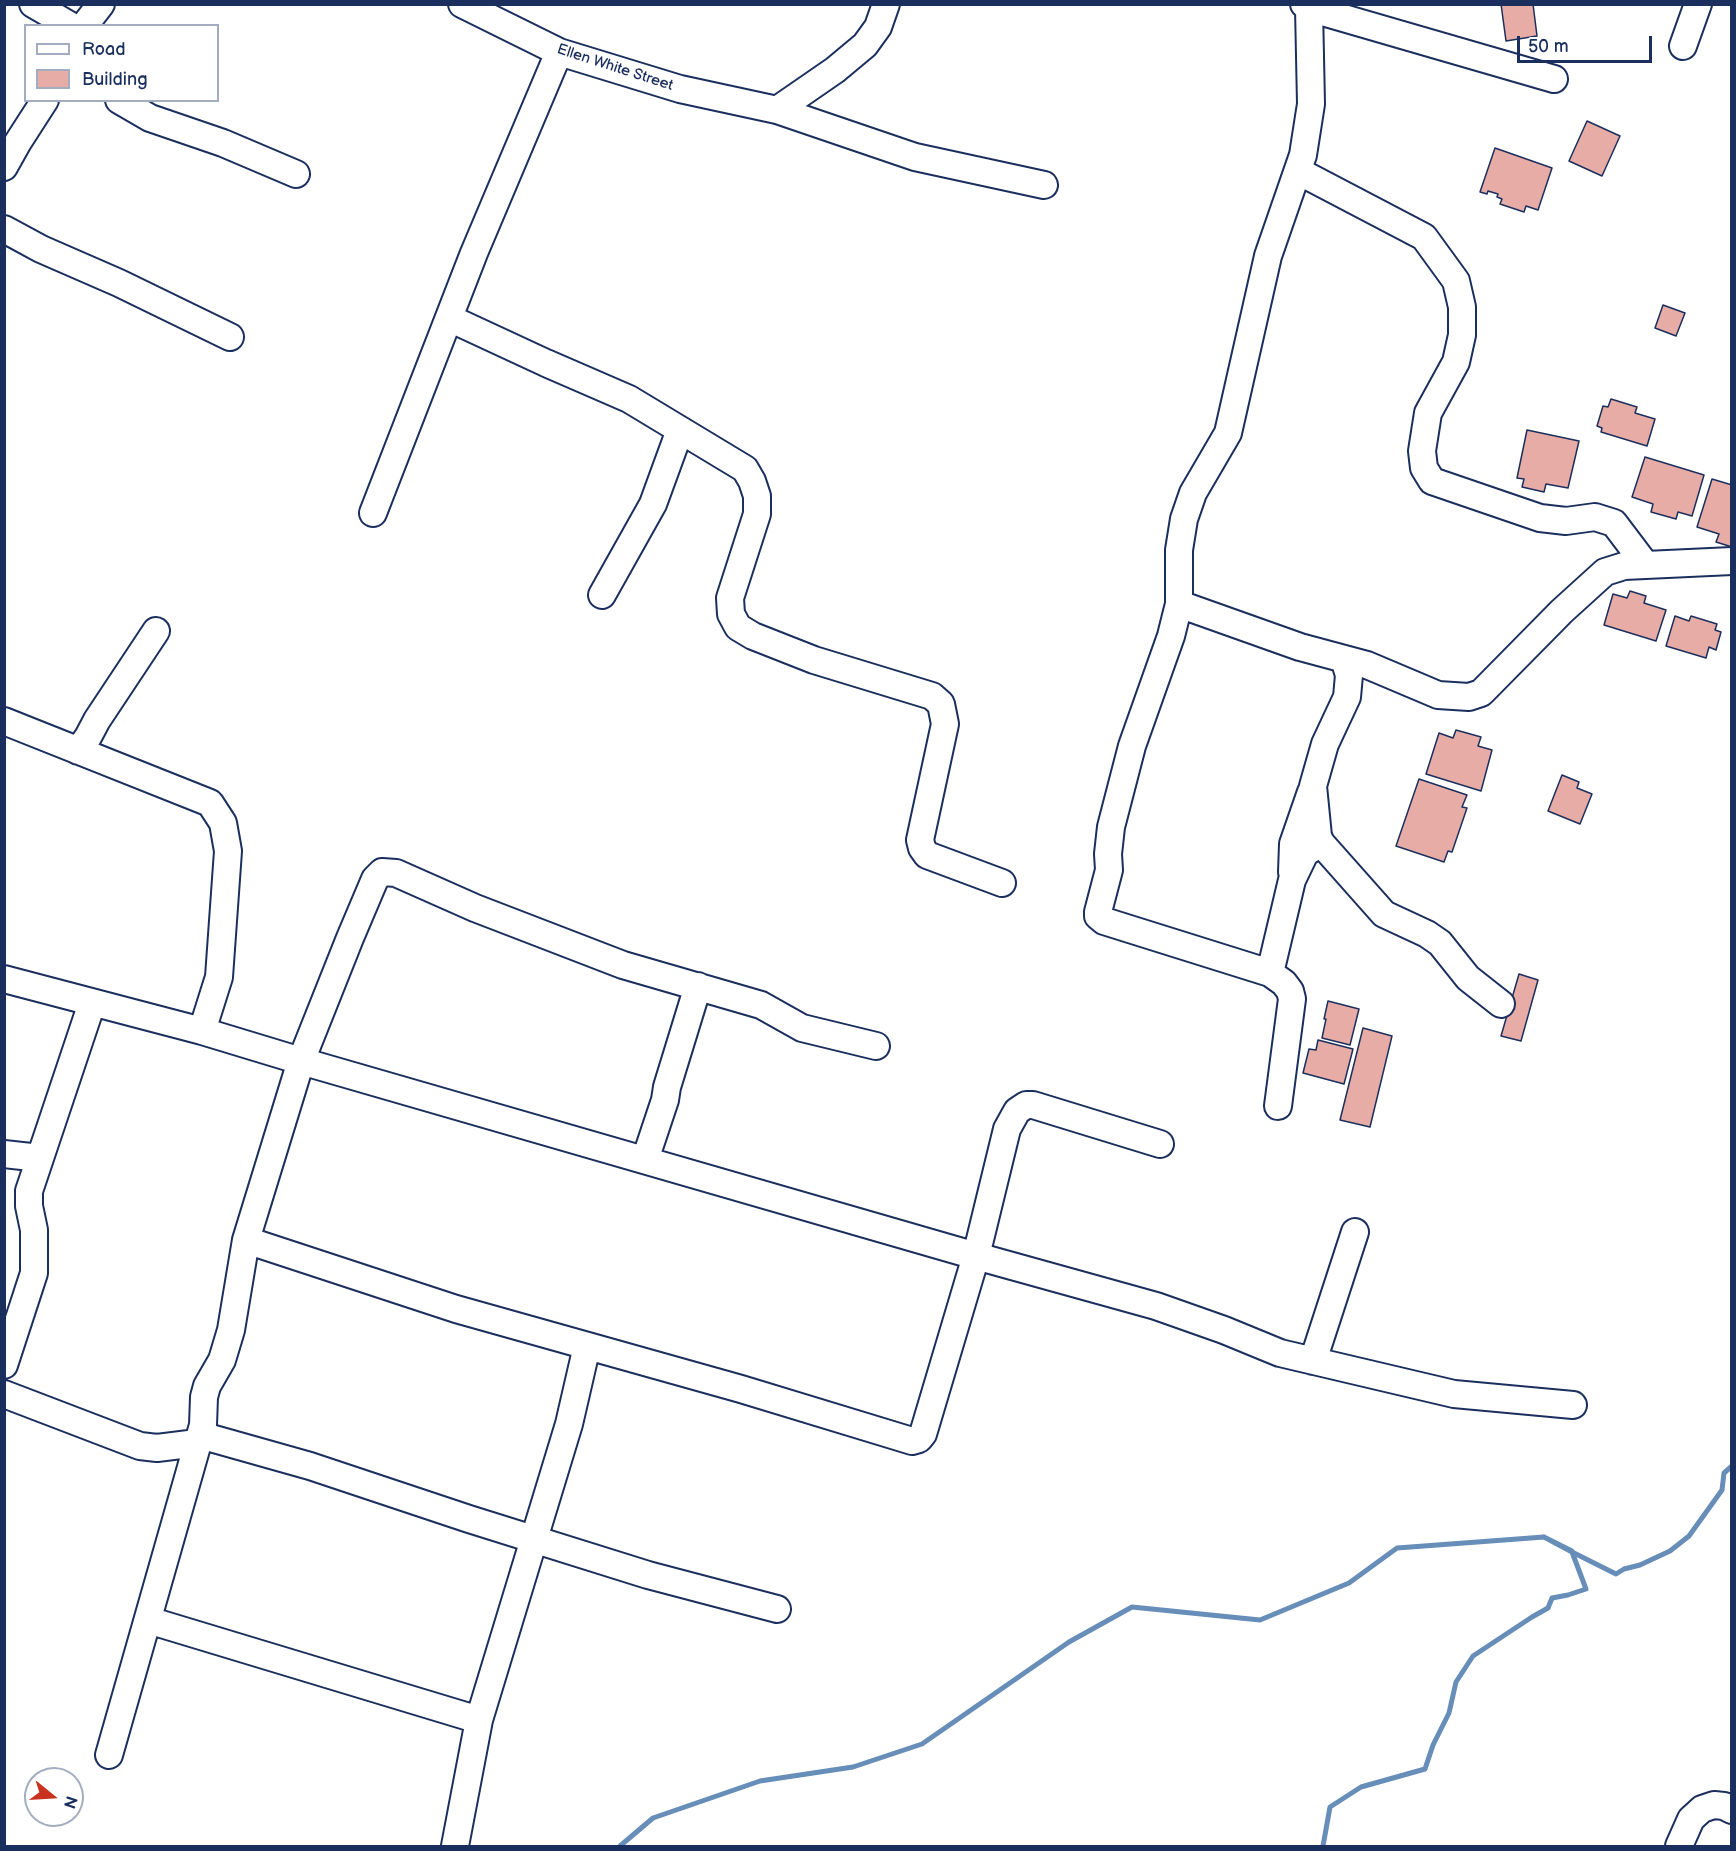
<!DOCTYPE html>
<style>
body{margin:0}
#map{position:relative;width:1736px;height:1851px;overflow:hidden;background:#fff;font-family:"Balsamiq Sans",sans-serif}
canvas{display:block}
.frame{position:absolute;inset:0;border:6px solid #1b2f5e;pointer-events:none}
.legend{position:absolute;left:24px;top:24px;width:195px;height:78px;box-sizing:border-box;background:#fff;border:2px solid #a4acbf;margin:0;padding:8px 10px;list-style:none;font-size:18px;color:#1b2f5e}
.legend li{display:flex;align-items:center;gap:12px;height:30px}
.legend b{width:30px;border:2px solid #a4acbf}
.north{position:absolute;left:24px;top:1767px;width:60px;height:60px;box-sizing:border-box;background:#fff;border:2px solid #a4acbf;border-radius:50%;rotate:108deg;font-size:16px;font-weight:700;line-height:24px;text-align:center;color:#1b2f5e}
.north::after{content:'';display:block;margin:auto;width:21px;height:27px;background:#c8321e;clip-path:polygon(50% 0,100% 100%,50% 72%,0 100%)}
.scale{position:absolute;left:1517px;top:36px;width:135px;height:27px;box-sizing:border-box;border:3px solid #1b2f5e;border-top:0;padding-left:8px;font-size:18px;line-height:21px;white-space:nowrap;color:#1b2f5e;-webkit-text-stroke:4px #fff;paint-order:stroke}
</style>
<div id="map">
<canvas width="1736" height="1851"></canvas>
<div class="frame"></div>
<ul class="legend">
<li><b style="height:8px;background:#fff"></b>Road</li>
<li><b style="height:16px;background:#e7aca5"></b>Building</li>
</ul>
<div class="north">N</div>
<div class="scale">50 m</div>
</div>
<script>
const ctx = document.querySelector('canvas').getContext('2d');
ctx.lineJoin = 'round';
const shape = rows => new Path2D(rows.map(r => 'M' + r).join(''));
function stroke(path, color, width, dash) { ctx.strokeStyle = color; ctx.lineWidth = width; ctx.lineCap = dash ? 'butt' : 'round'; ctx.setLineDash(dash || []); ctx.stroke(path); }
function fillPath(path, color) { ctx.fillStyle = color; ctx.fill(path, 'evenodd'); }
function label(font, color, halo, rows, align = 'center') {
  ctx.font = font + ' "Balsamiq Sans",sans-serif'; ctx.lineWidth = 4.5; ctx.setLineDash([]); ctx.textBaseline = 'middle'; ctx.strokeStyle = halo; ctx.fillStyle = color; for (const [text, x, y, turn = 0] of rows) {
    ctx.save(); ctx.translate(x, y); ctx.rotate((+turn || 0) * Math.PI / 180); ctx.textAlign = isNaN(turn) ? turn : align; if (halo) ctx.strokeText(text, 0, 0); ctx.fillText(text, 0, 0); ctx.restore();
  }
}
const stream = shape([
 [620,1846,653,1818,760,1781,853,1767,922,1744,1069,1642,1132,1607,1260,1620,1349,1583,1397,1548,1544,1537],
 [1323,1846,1330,1807,1361,1787,1425,1769,1433,1745,1449,1713,1456,1682,1473,1656,1532,1617,1548,1608,1552,1598,1568,1595,1586,1589,1572,1552,1572,1551,1544,1537,1572,1552,1616,1574,1624,1569,1640,1565,1670,1551,1689,1536,1722,1490,1724,1473,1732,1466]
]);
const building = shape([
 [1501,4,1533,4,1537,36,1506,41,1501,4],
 [1587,121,1620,136,1602,176,1569,161,1587,121],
 [1495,148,1552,168,1538,210,1526,206,1524,212,1500,204,1502,199,1497,197,1498,194,1488,191,1487,194,1480,192,1495,148],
 [1663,305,1685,313,1676,336,1655,328,1663,305],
 [1611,399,1637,407,1635,413,1655,419,1647,446,1601,432,1602,428,1597,426,1603,406,1608,407,1611,399],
 [1527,430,1579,441,1568,488,1546,484,1544,492,1522,487,1524,479,1517,478,1527,430],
 [1645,457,1704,475,1692,516,1678,512,1676,519,1651,512,1653,504,1632,497,1645,457],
 [1712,479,1732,485,1732,547,1716,542,1719,534,1697,527,1712,479],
 [1630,591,1646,596,1644,603,1666,610,1656,641,1604,625,1613,594,1627,598,1630,591],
 [1675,616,1689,621,1691,616,1717,624,1715,630,1721,632,1716,650,1709,647,1706,658,1666,646,1675,616],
 [1456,730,1481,737,1478,746,1492,750,1481,791,1426,774,1439,733,1453,738,1456,730],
 [1562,775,1579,782,1577,788,1592,794,1580,824,1548,811,1562,775],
 [1419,779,1467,795,1462,807,1467,808,1452,852,1448,851,1444,862,1396,846,1419,779],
 [1519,974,1538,980,1521,1041,1501,1036,1519,974],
 [1328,1001,1359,1009,1350,1045,1322,1038,1326,1019,1324,1019,1328,1001],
 [1363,1028,1392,1036,1370,1127,1340,1120,1363,1028],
 [1318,1040,1353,1049,1344,1084,1303,1073,1309,1049,1316,1050,1318,1040]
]);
const minor = shape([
 [33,4,71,26],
 [462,4,559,52,680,89,777,110,915,157,1044,185],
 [1309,8,1554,79],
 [84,26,101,4],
 [1683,46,1698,4],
 [119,100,150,118,223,143,296,174],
 [777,110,835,70,865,45,878,27,886,4],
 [4,167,18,142,45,100],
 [1298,171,1424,237,1456,281,1462,307,1462,335,1456,362,1428,413,1422,451,1424,468,1432,481,1540,518,1566,521,1595,517,1614,523,1645,564],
 [4,229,41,249,119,283,230,337],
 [449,318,546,363,629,399,745,469,752,481,757,496,757,514,730,598,731,614,738,627,753,636,814,660,932,696,941,704,945,724,920,840,922,848,927,855,1002,883],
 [373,513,474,253,559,52],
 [602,595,653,504,680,430],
 [1179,604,1300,647,1367,665,1438,695,1469,697,1481,693,1488,686,1562,611,1605,572,1624,566,1732,561],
 [1344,659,1349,675,1347,697,1325,744,1313,786,1318,836,1321,843,1384,914,1427,934,1440,943,1468,978,1501,1004],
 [4,721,210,803,223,823,228,851,219,977,202,1031],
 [78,751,88,737,97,720,156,631],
 [1292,872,1293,844,1311,792],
 [1270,973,1104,921,1098,916,1098,912,1109,870,1108,854,1111,827,1132,746,1171,636,1179,604,1179,550,1184,519,1193,493,1228,433,1268,256,1303,155,1311,104,1309,8,1304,4],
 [4,979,202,1031,301,1061,976,1256,1156,1306,1224,1330,1280,1353,1454,1394,1573,1405],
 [1278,1106,1292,999,1290,991,1284,983,1270,973,1292,880,1305,853,1321,843],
 [4,1154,40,1158],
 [645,1160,665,1100,667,1087,698,986],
 [246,1240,456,1309,741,1389,912,1441,919,1439,923,1434,976,1256,1007,1129,1017,1111,1026,1105,1033,1105,1160,1144],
 [1313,1361,1355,1232],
 [4,1365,34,1273,34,1230,29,1206,29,1191,92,1003],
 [4,1394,140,1446,157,1448,197,1443],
 [200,1435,310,1466,469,1519,648,1575,777,1609],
 [148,1620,479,1720],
 [109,1755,203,1425,204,1397,207,1386,222,1360,231,1330,246,1240,301,1061,350,938,375,879,382,872,396,873,475,908,623,965,761,1005,802,1028,876,1046],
 [455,1846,479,1720,569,1424,587,1346],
 [1679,1846,1691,1819,1702,1809,1714,1805,1724,1806,1732,1810]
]);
const streetNames = [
 ["Ellen White Street",615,68,18]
];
stroke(stream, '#678db9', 5);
fillPath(building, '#e7aca5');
stroke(building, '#1b2f5e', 1.5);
stroke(minor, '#1b2f5e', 30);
stroke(minor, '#fff', 26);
label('15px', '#1b2f5e', '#fff', streetNames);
</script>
